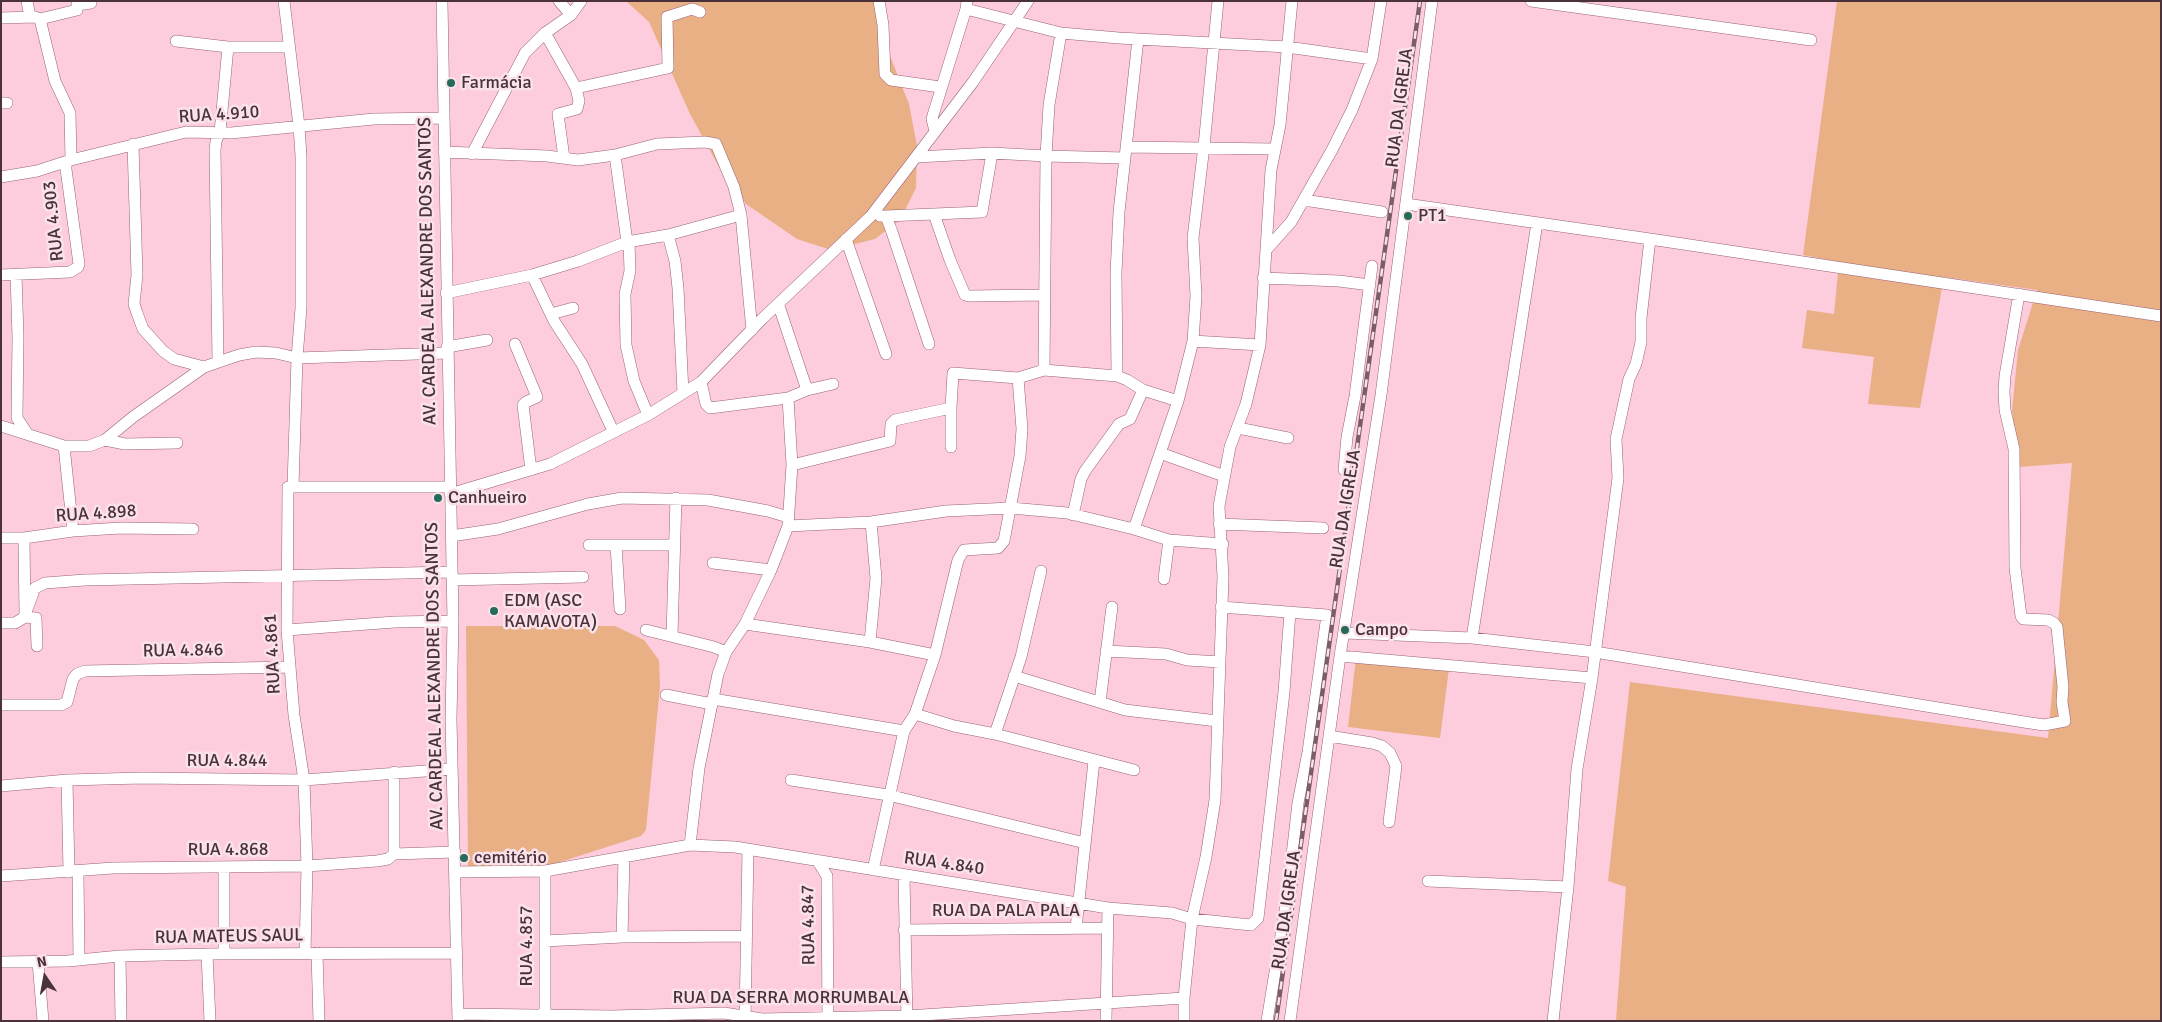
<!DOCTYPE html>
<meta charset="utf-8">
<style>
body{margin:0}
#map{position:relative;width:2162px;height:1022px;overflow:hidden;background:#fecddd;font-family:Signika,sans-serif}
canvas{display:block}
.frame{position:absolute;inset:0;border:2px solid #493239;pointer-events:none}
.north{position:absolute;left:20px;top:952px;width:50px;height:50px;-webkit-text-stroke:4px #fbe2ea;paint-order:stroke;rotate:348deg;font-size:14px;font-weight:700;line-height:20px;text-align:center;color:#493239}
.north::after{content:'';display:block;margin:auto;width:18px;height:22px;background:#493239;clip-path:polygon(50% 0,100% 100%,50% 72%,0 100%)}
</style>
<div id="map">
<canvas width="2162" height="1022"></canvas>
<div class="frame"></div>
<div class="north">N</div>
</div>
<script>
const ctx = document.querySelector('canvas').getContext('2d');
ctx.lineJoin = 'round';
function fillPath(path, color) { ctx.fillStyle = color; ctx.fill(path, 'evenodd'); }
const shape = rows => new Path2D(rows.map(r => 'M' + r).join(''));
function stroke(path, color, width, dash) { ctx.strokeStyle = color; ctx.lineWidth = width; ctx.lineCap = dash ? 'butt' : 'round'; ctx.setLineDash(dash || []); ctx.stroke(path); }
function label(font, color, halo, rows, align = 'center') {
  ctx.font = font + ' Signika,sans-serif'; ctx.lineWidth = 5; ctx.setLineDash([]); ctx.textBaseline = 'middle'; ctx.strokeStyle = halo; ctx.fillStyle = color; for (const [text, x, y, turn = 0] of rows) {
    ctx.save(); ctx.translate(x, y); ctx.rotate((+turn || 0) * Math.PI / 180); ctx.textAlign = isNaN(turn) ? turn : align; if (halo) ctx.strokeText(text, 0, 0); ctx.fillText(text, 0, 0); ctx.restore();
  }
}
const green = shape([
 [626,1,878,1,879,28,909,104,917,146,916,188,900,220,875,239,831,250,797,239,746,204,719,167,690,114,649,22],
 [1837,1,2161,1,2161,1021,1616,1021,1626,887,1608,881,1630,682,2048,738,2072,463,2019,467,2012,411,2018,350,2037,290,1944,277,1920,408,1868,404,1874,357,1802,348,1807,310,1834,314,1839,262,1803,255],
 [466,626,615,626,644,640,659,660,660,687,646,830,641,836,551,865,535,868,468,869],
 [1356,658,1449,669,1440,738,1348,727]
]);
const minor = shape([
 [27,1,30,17],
 [284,1,299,126,301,156,301,308,297,358,293,487,288,487,287,630,294,715,304,780,307,866,305,953],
 [442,1,453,621,451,719,458,1021],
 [559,1,571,15],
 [879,1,883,25,885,74,891,80,940,87],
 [1531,1,1811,40],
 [966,9,1061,33,1119,38,1287,47,1372,59],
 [1,18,35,17,40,19,55,81,70,113,71,160],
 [40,19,77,10,77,5,91,3],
 [545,33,576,88,579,101,577,109,558,114,564,158],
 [176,41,228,47,289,47],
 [576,88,668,68,667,17,692,9,700,12],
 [1,103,7,103],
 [935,131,932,119,934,112,966,9,967,1],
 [133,144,137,275,134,304,137,313,143,329,163,351,174,359,204,367],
 [1127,147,1275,149],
 [444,152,547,156,578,160,615,155,657,144,705,142,716,144,734,187,741,215,752,330],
 [472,154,525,53,545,33,571,15,581,1],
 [615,155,627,242],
 [917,157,992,153,1046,156,1125,158],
 [1,177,37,171,71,160,186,132,231,133,374,119,444,118],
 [1304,200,1382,212],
 [1406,204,1650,239,2161,316],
 [934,214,950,260,965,295,969,296,1045,295],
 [880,216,886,216,892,232,929,344],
 [886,216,982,212,992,153],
 [668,235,675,261,678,288,683,393],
 [846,239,886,354],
 [629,241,630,271,625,294,626,345,634,381,648,415],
 [1266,250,1291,222,1332,150,1352,110,1372,59,1381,1],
 [16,274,18,337,17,418,27,433],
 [1,275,70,272,78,267,79,264,65,162],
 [532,275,554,321,582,364,613,431],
 [1263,278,1339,281,1370,285],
 [446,293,532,275,578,261,627,242,668,235,741,215],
 [779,306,807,390],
 [551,314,573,308],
 [1193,341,1260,345],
 [515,344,537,397,526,402,523,405,531,470],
 [447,347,487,340],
 [218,361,215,151,216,141,220,132,228,47],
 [1044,370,1117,376,1127,380,1143,390,1178,401],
 [1117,376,1116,273,1119,212,1138,39],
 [701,382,706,404,710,408,788,398,807,390,833,384],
 [1,426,64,446,89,446,105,440,133,417,204,367,239,355,256,352,276,353,297,358,447,353],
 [1238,428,1288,438],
 [105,440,125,444,177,443],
 [64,446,73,531],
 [951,447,951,408,953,373,1018,378],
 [1160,453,1224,476],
 [792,465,890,441,891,424,895,420,951,408],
 [1344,470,1347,437,1355,396,1372,266],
 [293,487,449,487],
 [450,494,550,464,648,415,701,382,762,319,871,216,973,82,1028,1],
 [1073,515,1081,479,1085,471,1119,424,1130,419,1143,390],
 [1219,524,1323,528],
 [788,526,871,522,946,511,1011,508,1067,513,1134,529,1169,540,1223,544],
 [1134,529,1178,401,1193,341,1196,296,1193,238,1204,146,1218,1],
 [451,536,498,529,588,504,622,498,708,500,768,511,788,517],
 [1,538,24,538,73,531,121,528,193,529],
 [589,545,674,545],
 [616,545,620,609],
 [713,563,771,570],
 [1164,579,1169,540],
 [452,580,583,577],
 [1221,607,1327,615,1308,752,1298,803,1287,899,1267,1021],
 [26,612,35,588,45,583,85,580,451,572],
 [25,617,36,618,37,646],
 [1,623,15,623,25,617,24,538],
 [745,624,870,642,935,655],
 [287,630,395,622,453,621],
 [646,630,714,647,726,652],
 [1345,633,1472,638,1595,652,2024,722,2044,725,2065,721,2062,702,2063,687,2057,627,2054,623,2048,620,2023,619,2021,616,2015,568,2014,449,2005,410,2004,391,2005,376,2019,294],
 [672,636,676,498],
 [1472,638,1537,223],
 [870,642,876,578,871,522],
 [1106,651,1166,654,1187,660,1220,662],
 [1340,656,1592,678],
 [1014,676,1125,710,1217,721],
 [666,695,712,704],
 [713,699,904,731],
 [1100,702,1112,607],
 [1,705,61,705,67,702,73,679,77,674,85,671,290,667],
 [915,714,954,726,995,734,1134,770],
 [995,734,1021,657,1041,571],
 [1329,736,1372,743,1382,746,1390,753,1396,766,1389,822],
 [67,780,69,872],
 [791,780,888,795,1085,843],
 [1,786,67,780,142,778,304,780,452,769],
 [690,845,699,768,718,674,726,652,745,624,771,570,788,526,792,465,788,398],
 [394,854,394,772],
 [817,860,827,876,828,1021],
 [873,870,904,731,915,714,935,655,958,560,964,550,998,548,1004,541,1020,456,1022,429,1018,378,1044,370,1046,156,1049,105,1061,33],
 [545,871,545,1021],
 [78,872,79,960],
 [456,872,545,871,690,845,735,847,1108,908,1172,913,1192,919,1251,925,1258,918,1284,692,1290,612],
 [1,876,113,868,307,866,377,861,388,859,394,854,455,852],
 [904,876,907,1021],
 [1428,881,1568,887],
 [1076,928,1094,761],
 [904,930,1107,928],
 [622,937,624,857],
 [545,941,622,937,747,936],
 [317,953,319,1021],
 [207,954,210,1021],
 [224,954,224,868],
 [120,956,121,1021],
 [1,962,68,961,120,956,207,954,457,953],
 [38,962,43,1021],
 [458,1014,612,1016,724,1013,762,1019,907,1016,1184,998],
 [745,1021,748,850],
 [1106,1021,1108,908],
 [1184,1021,1184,998,1192,919,1206,857,1215,800,1223,577,1219,506,1230,447,1246,404,1260,345,1271,170,1280,125,1292,1],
 [1290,1021,1340,656,1381,395,1432,1],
 [1553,1021,1568,887,1577,769,1592,678,1618,478,1616,439,1629,379,1636,364,1641,342,1641,318,1650,239]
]);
const rail = shape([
 [1276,1021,1420,1]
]);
const markers = [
 [451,83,5,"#256a5c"],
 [1408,216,5,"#256a5c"],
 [438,498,5,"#256a5c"],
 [494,611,5,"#256a5c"],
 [1345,630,5,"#256a5c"],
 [464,858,5,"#256a5c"]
];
const poiNames = [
 ["Farmácia",461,83],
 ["PT1",1418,216],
 ["Canhueiro",448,498],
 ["EDM (ASC",504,601],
 ["KAMAVOTA)",504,622],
 ["Campo",1355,630],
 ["cemitério",474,858]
];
const streetNames = [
 ["RUA DA IGREJA",1400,108,-83],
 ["RUA 4.910",219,115,-4],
 ["RUA 4.903",54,221,-96],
 ["AV. CARDEAL ALEXANDRE DOS SANTOS",428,271,-91],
 ["RUA DA IGREJA",1346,509,-81],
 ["RUA 4.898",96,514,-4],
 ["RUA 4.846",183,651,-1],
 ["RUA 4.861",273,654,-93],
 ["AV. CARDEAL ALEXANDRE DOS SANTOS",435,676,-91],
 ["RUA 4.844",227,761],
 ["RUA 4.868",228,850],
 ["RUA 4.840",944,864,8],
 ["RUA DA IGREJA",1287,910,-82],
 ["RUA DA PALA PALA",1006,911],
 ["RUA 4.847",809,925,-91],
 ["RUA MATEUS SAUL",229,937,-1],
 ["RUA 4.857",527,946,-90],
 ["RUA DA SERRA MORRUMBALA",791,998]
];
fillPath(green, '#e9af85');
stroke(minor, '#976274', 12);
stroke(minor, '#fff', 11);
stroke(rail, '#7b5d67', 4.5);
stroke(rail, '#fbe2ea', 2.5, [8]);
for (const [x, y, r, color] of markers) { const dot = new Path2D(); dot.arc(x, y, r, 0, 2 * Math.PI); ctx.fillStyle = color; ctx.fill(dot); stroke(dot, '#fbe2ea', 2); }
label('18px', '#493239', '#fbe2ea', poiNames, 'left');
label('18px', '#493239', '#fbe2ea', streetNames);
</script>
